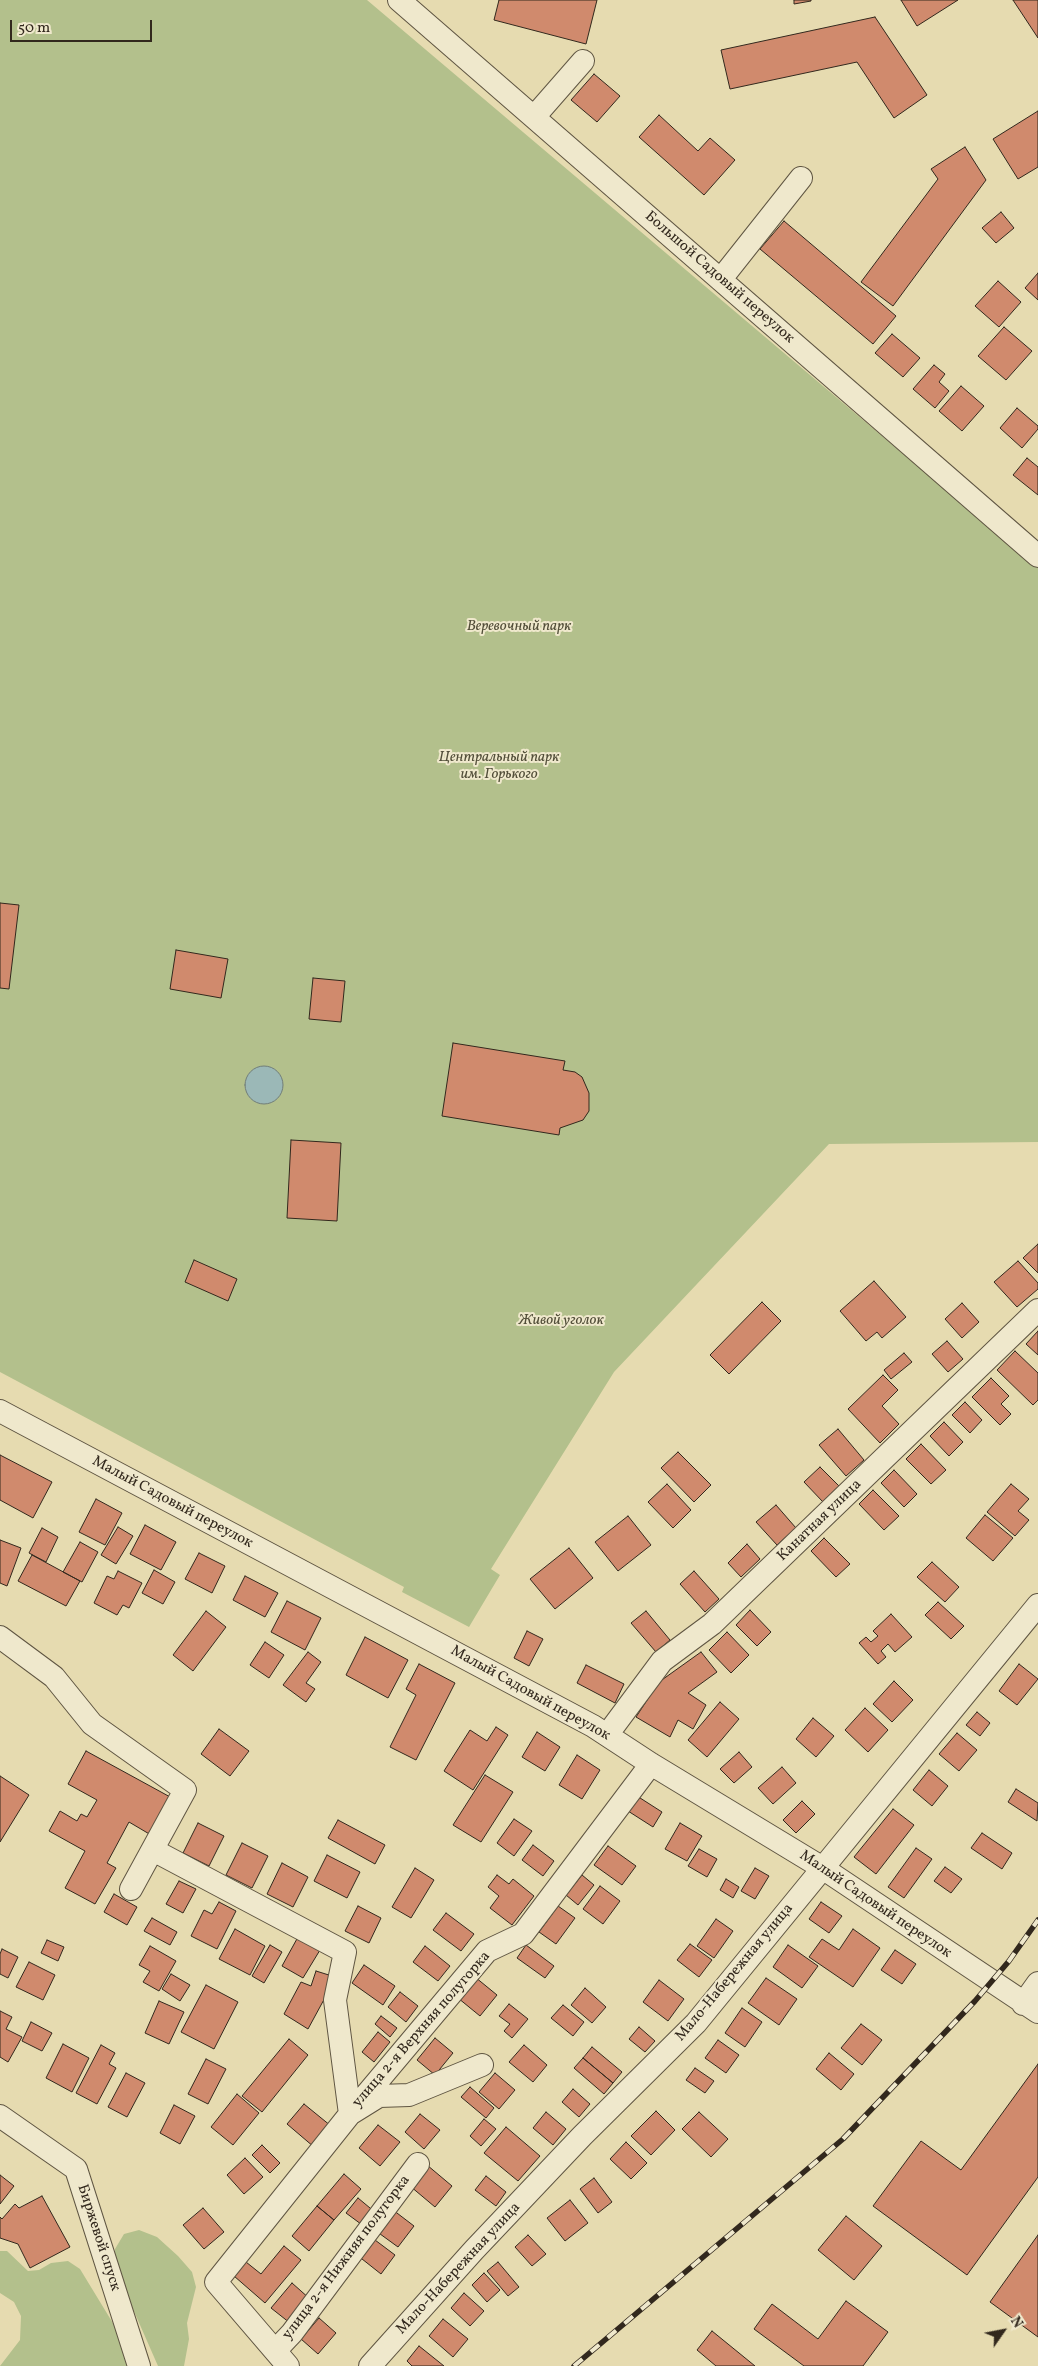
<!DOCTYPE html>
<meta charset="utf-8">
<style>
body{margin:0}
#map{position:relative;width:1038px;height:2366px;overflow:hidden;background:#e6dbb0;font-family:Vollkorn,serif}
canvas{display:block}
.north{position:absolute;left:978px;top:2306px;width:50px;height:50px;-webkit-text-stroke:4px #efe8cc;paint-order:stroke;rotate:57deg;font-size:14px;font-weight:700;line-height:20px;text-align:center;color:#32281d}
.north::after{content:'';display:block;margin:auto;width:18px;height:22px;background:#32281d;clip-path:polygon(50% 0,100% 100%,50% 72%,0 100%)}
.scale{position:absolute;left:10px;top:20px;width:142px;height:22px;box-sizing:border-box;border:2px solid #32281d;border-top:0;padding-left:6px;font-size:15px;line-height:18px;white-space:nowrap;color:#32281d;-webkit-text-stroke:4px #efe8cc;paint-order:stroke}
</style>
<div id="map">
<canvas width="1038" height="2366"></canvas>
<div class="north">N</div>
<div class="scale">50 m</div>
</div>
<script>
const ctx = document.querySelector('canvas').getContext('2d');
ctx.lineJoin = 'round';
function fillPath(path, color) { ctx.fillStyle = color; ctx.fill(path, 'evenodd'); }
const shape = rows => new Path2D(rows.map(r => 'M' + r).join(''));
function stroke(path, color, width, dash) { ctx.strokeStyle = color; ctx.lineWidth = width; ctx.lineCap = dash ? 'butt' : 'round'; ctx.setLineDash(dash || []); ctx.stroke(path); }
function label(font, color, halo, rows, align = 'center') {
  ctx.font = font + ' Vollkorn,serif'; ctx.lineWidth = 4; ctx.setLineDash([]); ctx.textBaseline = 'middle'; ctx.strokeStyle = halo; ctx.fillStyle = color; for (const [text, x, y, turn = 0] of rows) {
    ctx.save(); ctx.translate(x, y); ctx.rotate((+turn || 0) * Math.PI / 180); ctx.textAlign = isNaN(turn) ? turn : align; if (halo) ctx.strokeText(text, 0, 0); ctx.fillText(text, 0, 0); ctx.restore();
  }
}
const green = shape([
 [0,0,367,0,1038,568,1038,1142,829,1144,614,1372,491,1569,500,1575,469,1627,402,1592,404,1587,0,1372],
 [139,2230,157,2237,178,2256,192,2272,196,2287,187,2323,189,2339,184,2366,158,2366,115,2268,115,2249,124,2234],
 [0,2251,7,2251,28,2271,39,2270,51,2263,68,2261,80,2269,139,2366,0,2366,20,2340,21,2316,14,2302,0,2293]
]);
const water = shape([
 '245 1085a19 19 0 1 1 38 0a19 19 0 1 1-38 0Z'
]);
const building = shape([
 [499,0,597,0,586,44,494,20,499,0],
 [794,0,811,0,811,1,794,4,794,0],
 [901,0,958,0,917,26,901,0],
 [1013,0,1038,0,1038,38,1013,0],
 [875,17,927,95,894,118,857,62,730,89,721,50,875,17],
 [594,74,620,96,597,122,571,100,594,74],
 [1038,111,1038,167,1018,179,993,139,1038,111],
 [659,115,698,151,710,138,735,160,704,195,639,137,659,115],
 [965,147,986,180,893,306,861,282,938,179,931,169,965,147],
 [1001,212,1014,228,996,243,982,228,1001,212],
 [784,221,896,316,873,344,760,249,784,221],
 [1038,273,1038,300,1025,288,1038,273],
 [998,281,1021,302,999,327,975,306,998,281],
 [1004,327,1032,351,1006,380,978,356,1004,327],
 [892,334,920,358,903,377,875,353,892,334],
 [934,365,945,374,939,382,949,391,935,408,913,389,934,365],
 [961,386,984,406,962,431,939,411,961,386],
 [1017,408,1038,426,1038,429,1022,448,1000,428,1017,408],
 [1027,458,1038,467,1038,495,1013,475,1027,458],
 [0,903,19,905,9,989,0,988,0,903],
 [176,950,228,959,221,998,170,989,176,950],
 [313,978,345,981,341,1022,309,1019,313,978],
 [453,1043,565,1061,563,1070,575,1072,582,1077,589,1093,589,1111,583,1120,560,1128,559,1135,442,1116,453,1043],
 [291,1140,341,1143,337,1221,287,1218,291,1140],
 [1038,1244,1038,1273,1023,1258,1038,1244],
 [194,1260,237,1279,228,1301,185,1282,194,1260],
 [1018,1261,1038,1283,1038,1289,1017,1307,994,1282,1018,1261],
 [874,1281,906,1317,882,1338,877,1332,866,1341,840,1311,874,1281],
 [762,1302,781,1321,729,1374,710,1355,762,1302],
 [962,1303,979,1322,962,1338,945,1319,962,1303],
 [1038,1331,1038,1355,1026,1344,1038,1331],
 [947,1341,963,1359,948,1372,932,1354,947,1341],
 [1015,1351,1038,1373,1038,1400,1033,1405,997,1370,1015,1351],
 [904,1353,912,1362,891,1379,884,1370,904,1353],
 [883,1375,898,1390,882,1406,899,1424,880,1443,848,1409,883,1375],
 [991,1378,1009,1396,1001,1404,1011,1414,1000,1425,972,1397,991,1378],
 [965,1402,982,1420,970,1433,952,1415,965,1402],
 [944,1422,963,1442,949,1456,930,1436,944,1422],
 [838,1429,864,1460,846,1476,819,1445,838,1429],
 [921,1444,946,1470,931,1484,906,1459,921,1444],
 [678,1452,711,1485,694,1502,661,1468,678,1452],
 [0,1455,52,1482,33,1518,0,1500,0,1455],
 [820,1467,839,1486,823,1502,804,1482,820,1467],
 [894,1470,917,1494,904,1507,881,1483,894,1470],
 [667,1484,691,1510,673,1528,648,1502,667,1484],
 [1011,1484,1029,1499,1018,1511,1029,1520,1015,1536,987,1512,1011,1484],
 [873,1490,899,1516,884,1530,859,1504,873,1490],
 [96,1499,122,1513,105,1545,79,1532,96,1499],
 [776,1505,796,1528,777,1545,756,1522,776,1505],
 [985,1515,1013,1538,993,1561,966,1538,985,1515],
 [628,1516,651,1545,618,1571,595,1542,628,1516],
 [145,1525,176,1542,161,1570,130,1554,145,1525],
 [118,1527,133,1536,116,1564,101,1555,118,1527],
 [42,1528,58,1537,46,1562,29,1553,42,1528],
 [824,1538,850,1564,836,1577,811,1551,824,1538],
 [0,1540,21,1548,7,1586,0,1583,0,1540],
 [80,1542,98,1552,82,1582,63,1572,80,1542],
 [747,1544,760,1559,741,1577,728,1563,747,1544],
 [569,1548,593,1578,555,1609,530,1579,569,1548],
 [199,1553,225,1566,212,1593,185,1579,199,1553],
 [32,1555,80,1581,66,1606,18,1581,32,1555],
 [932,1562,959,1587,945,1602,917,1577,932,1562],
 [154,1570,175,1582,163,1604,142,1593,154,1570],
 [118,1571,142,1583,129,1608,123,1605,117,1615,94,1603,107,1576,114,1579,118,1571],
 [694,1571,719,1599,705,1612,680,1584,694,1571],
 [245,1576,278,1593,265,1617,233,1600,245,1576],
 [287,1601,321,1618,305,1650,271,1632,287,1601],
 [938,1602,964,1626,951,1639,925,1615,938,1602],
 [750,1610,771,1632,757,1646,736,1625,750,1610],
 [206,1611,226,1627,193,1671,173,1655,206,1611],
 [646,1611,670,1640,656,1652,631,1623,646,1611],
 [891,1614,912,1637,895,1652,888,1644,881,1651,886,1657,878,1664,859,1643,866,1637,871,1642,878,1636,873,1631,891,1614],
 [527,1631,543,1639,529,1666,514,1658,527,1631],
 [727,1632,749,1655,731,1673,709,1650,727,1632],
 [365,1637,408,1660,388,1698,346,1675,365,1637],
 [265,1642,284,1655,269,1678,250,1665,265,1642],
 [308,1652,321,1662,306,1683,315,1689,306,1702,283,1685,308,1652],
 [701,1652,717,1672,688,1693,706,1705,693,1729,678,1720,670,1737,636,1717,659,1682,701,1652],
 [419,1664,455,1683,416,1760,390,1747,416,1695,406,1689,419,1664],
 [1019,1664,1038,1679,1017,1705,999,1691,1019,1664],
 [586,1665,624,1684,615,1703,577,1683,586,1665],
 [894,1681,913,1700,892,1722,873,1704,894,1681],
 [720,1702,739,1719,707,1757,688,1740,720,1702],
 [865,1708,888,1730,868,1752,845,1730,865,1708],
 [977,1712,990,1723,980,1736,966,1725,977,1712],
 [813,1718,834,1736,816,1757,796,1739,813,1718],
 [496,1727,508,1735,473,1790,444,1771,470,1730,487,1741,496,1727],
 [219,1729,249,1751,230,1776,201,1754,219,1729],
 [537,1732,560,1747,545,1771,522,1757,537,1732],
 [957,1733,977,1750,959,1771,939,1754,957,1733],
 [86,1751,172,1798,151,1835,129,1822,107,1863,116,1868,95,1904,65,1888,85,1851,49,1831,60,1811,77,1821,81,1814,87,1817,97,1800,68,1784,86,1751],
 [739,1752,752,1767,734,1783,720,1769,739,1752],
 [577,1755,600,1770,582,1799,559,1785,577,1755],
 [782,1767,796,1783,773,1804,758,1788,782,1767],
 [929,1770,948,1786,932,1806,913,1790,929,1770],
 [485,1775,513,1792,481,1842,453,1825,485,1775],
 [0,1776,29,1795,0,1842,0,1776],
 [1016,1789,1038,1803,1037,1821,1008,1802,1016,1789],
 [637,1796,662,1812,653,1827,628,1811,637,1796],
 [802,1801,815,1814,796,1833,783,1820,802,1801],
 [893,1809,914,1825,876,1874,854,1857,893,1809],
 [514,1819,532,1831,514,1856,497,1843,514,1819],
 [338,1820,385,1845,375,1864,328,1838,338,1820],
 [198,1823,224,1836,209,1866,183,1853,198,1823],
 [680,1823,702,1836,687,1861,665,1849,680,1823],
 [982,1833,1012,1853,1002,1869,971,1848,982,1833],
 [242,1843,268,1856,252,1888,226,1875,242,1843],
 [533,1845,554,1861,543,1876,522,1860,533,1845],
 [608,1846,636,1866,622,1885,594,1865,608,1846],
 [916,1848,932,1859,904,1898,888,1887,916,1848],
 [699,1849,717,1859,707,1877,688,1866,699,1849],
 [327,1855,360,1872,347,1898,314,1881,327,1855],
 [282,1863,308,1877,293,1907,267,1894,282,1863],
 [945,1867,962,1879,951,1893,934,1881,945,1867],
 [415,1868,434,1880,411,1918,392,1907,415,1868],
 [755,1868,769,1876,755,1899,741,1891,755,1868],
 [497,1875,509,1884,513,1879,534,1896,512,1925,490,1908,499,1896,488,1887,497,1875],
 [582,1875,594,1885,578,1905,566,1895,582,1875],
 [726,1879,739,1887,733,1898,720,1890,726,1879],
 [179,1881,196,1889,183,1913,166,1904,179,1881],
 [600,1886,620,1901,603,1924,583,1909,600,1886],
 [114,1894,137,1907,127,1925,104,1912,114,1894],
 [219,1902,236,1911,217,1949,191,1936,204,1910,212,1914,219,1902],
 [821,1902,842,1916,829,1933,809,1919,821,1902],
 [358,1906,381,1918,369,1943,345,1931,358,1906],
 [558,1906,575,1918,556,1944,539,1932,558,1906],
 [446,1913,474,1934,461,1951,433,1930,446,1913],
 [152,1918,177,1932,170,1945,144,1931,152,1918],
 [716,1919,733,1931,714,1958,697,1946,716,1919],
 [235,1929,265,1946,250,1975,219,1959,235,1929],
 [853,1929,880,1948,853,1987,809,1957,822,1939,839,1950,853,1929],
 [298,1937,320,1950,303,1978,282,1966,298,1937],
 [47,1940,64,1947,58,1961,41,1953,47,1940],
 [690,1944,712,1960,699,1977,677,1960,690,1944],
 [270,1945,282,1952,264,1983,252,1976,270,1945],
 [526,1945,554,1966,545,1978,517,1958,526,1945],
 [788,1945,818,1966,802,1988,773,1967,788,1945],
 [150,1946,176,1961,159,1991,143,1982,150,1971,139,1965,150,1946],
 [425,1946,450,1966,438,1981,413,1962,425,1946],
 [2,1949,18,1957,8,1978,0,1974,0,1954,2,1949],
 [895,1950,916,1964,902,1984,881,1970,895,1950],
 [29,1962,55,1975,43,2000,16,1987,29,1962],
 [364,1965,395,1986,383,2005,352,1983,364,1965],
 [316,1971,332,1976,327,1994,308,2029,284,2014,301,1982,311,1986,316,1971],
 [171,1974,190,1985,180,2001,162,1989,171,1974],
 [475,1977,497,1995,480,2016,458,1998,475,1977],
 [766,1978,797,1999,779,2025,748,2003,766,1978],
 [659,1980,684,1999,668,2021,643,2002,659,1980],
 [206,1985,238,2002,214,2049,181,2032,206,1985],
 [585,1988,606,2007,592,2023,571,2005,585,1988],
 [400,1992,418,2006,406,2022,388,2007,400,1992],
 [159,2001,184,2012,169,2044,145,2033,159,2001],
 [509,2004,528,2019,512,2038,504,2031,510,2024,499,2016,509,2004],
 [563,2005,584,2022,573,2036,551,2018,563,2005],
 [742,2008,762,2022,745,2047,725,2033,742,2008],
 [0,2011,12,2017,6,2029,22,2037,8,2062,0,2057,0,2011],
 [381,2016,397,2028,390,2037,375,2024,381,2016],
 [31,2022,52,2033,42,2051,22,2041,31,2022],
 [861,2024,882,2040,862,2065,841,2048,861,2024],
 [639,2027,655,2041,645,2052,629,2039,639,2027],
 [378,2032,390,2042,374,2062,362,2052,378,2032],
 [435,2038,453,2053,435,2075,417,2060,435,2038],
 [289,2039,308,2055,262,2112,242,2096,289,2039],
 [718,2040,739,2055,726,2073,705,2058,718,2040],
 [63,2044,89,2058,72,2092,46,2078,63,2044],
 [101,2045,115,2053,109,2064,116,2068,97,2104,76,2093,101,2045],
 [524,2045,547,2065,533,2082,509,2062,524,2045],
 [592,2047,622,2072,613,2083,583,2058,592,2047],
 [829,2053,854,2074,841,2090,816,2069,829,2053],
 [583,2058,613,2083,604,2094,574,2068,583,2058],
 [206,2059,226,2069,208,2104,188,2094,206,2059],
 [1038,2064,1038,2177,967,2275,873,2206,921,2141,961,2170,1038,2064],
 [695,2068,714,2081,705,2093,686,2080,695,2068],
 [126,2073,145,2083,127,2117,108,2107,126,2073],
 [495,2073,515,2090,499,2109,479,2092,495,2073],
 [470,2087,494,2108,486,2118,461,2097,470,2087],
 [573,2089,590,2104,579,2117,562,2102,573,2089],
 [237,2094,259,2113,233,2145,211,2127,237,2094],
 [304,2104,331,2126,314,2147,287,2124,304,2104],
 [174,2105,195,2116,180,2144,160,2133,174,2105],
 [656,2111,675,2130,651,2155,631,2136,656,2111],
 [546,2112,566,2129,553,2145,533,2128,546,2112],
 [699,2112,728,2139,711,2157,682,2129,699,2112],
 [420,2114,440,2130,424,2149,405,2132,420,2114],
 [484,2119,496,2129,481,2146,470,2136,484,2119],
 [378,2125,400,2142,380,2166,359,2148,378,2125],
 [506,2127,540,2156,518,2181,484,2153,506,2127],
 [626,2142,647,2163,631,2179,610,2159,626,2142],
 [262,2145,280,2163,270,2173,252,2155,262,2145],
 [245,2158,263,2177,244,2194,227,2175,245,2158],
 [427,2165,452,2186,435,2207,410,2186,427,2165],
 [344,2174,361,2189,334,2220,317,2206,344,2174],
 [0,2175,14,2186,0,2204,0,2175],
 [486,2176,506,2192,496,2206,475,2190,486,2176],
 [594,2178,612,2202,598,2213,580,2189,594,2178],
 [42,2196,70,2247,30,2268,18,2244,0,2238,0,2217,2,2219,15,2204,19,2208,42,2196],
 [358,2198,376,2213,365,2227,346,2213,358,2198],
 [570,2200,588,2223,565,2241,547,2218,570,2200],
 [317,2206,334,2220,309,2251,292,2236,317,2206],
 [203,2208,224,2232,204,2249,183,2225,203,2208],
 [393,2210,414,2226,398,2247,376,2231,393,2210],
 [846,2216,882,2246,854,2280,818,2250,846,2216],
 [528,2235,546,2254,532,2266,515,2247,528,2235],
 [1038,2235,1038,2337,990,2302,1038,2235],
 [371,2237,395,2255,381,2274,357,2255,371,2237],
 [284,2246,301,2260,265,2303,234,2276,246,2262,261,2274,284,2246],
 [498,2262,519,2287,508,2296,487,2271,498,2262],
 [484,2273,500,2290,487,2302,472,2285,484,2273],
 [292,2283,310,2299,290,2323,271,2308,292,2283],
 [464,2293,484,2311,470,2326,451,2308,464,2293],
 [846,2301,888,2332,863,2366,804,2366,754,2329,772,2304,818,2339,846,2301],
 [319,2318,336,2333,318,2354,301,2339,319,2318],
 [443,2319,468,2339,453,2357,429,2336,443,2319],
 [712,2331,755,2366,716,2366,697,2350,712,2331],
 [419,2346,444,2366,412,2366,407,2361,419,2346]
]);
const minor = shape([
 [399,0,1038,556],
 [534,117,583,61],
 [721,279,801,178],
 [0,1411,593,1726,651,1764,821,1867,1038,2012],
 [0,1637,54,1677,92,1724,185,1790,131,1889],
 [607,1735,662,1661,712,1624,1038,1310],
 [153,1850,345,1952,335,2000,350,2114,379,2096,409,2095,482,2065],
 [1023,2004,1038,1983],
 [0,2116,76,2169,139,2366],
 [275,2351,292,2333,418,2164],
 [288,2366,216,2282,350,2114,487,1951,523,1934,651,1764],
 [370,2366,474,2250,582,2136,696,2023,1038,1605]
]);
const rail = shape([
 [574,2366,843,2139,975,2001,1009,1961,1038,1920]
]);
const streetNames = [
 ["Большой Садовый переулок",719,278,41],
 ["Малый Садовый переулок",172,1503,28],
 ["Канатная улица",820,1521,-44],
 ["Малый Садовый переулок",530,1694,29],
 ["Малый Садовый переулок",875,1905,34],
 ["Мало-Набережная улица",735,1973,-50],
 ["улица 2-я Верхняя полугорка",422,2030,-49],
 ["Биржевой спуск",98,2238,72],
 ["улица 2-я Нижняя полугорка",347,2258,-53],
 ["Мало-Набережная улица",459,2269,-47]
];
const parkNames = [
 ["Веревочный парк",519,627],
 ["Центральный парк",499,758],
 ["им. Горького",499,775],
 ["Живой уголок",561,1321]
];
fillPath(green, '#b3c08c');
fillPath(water, '#9bb8b7');
stroke(water, '#717e79', 1);
fillPath(building, '#d08a6d');
stroke(building, '#32281d', 1);
stroke(minor, '#5f5542', 24);
stroke(minor, '#efe8cc', 22);
stroke(rail, '#32281d', 5.5);
stroke(rail, '#efe8cc', 4, [11]);
label('15px', '#32281d', '#efe8cc', streetNames);
label('italic 15px', '#524e39', '#efe8cc', parkNames);
</script>
